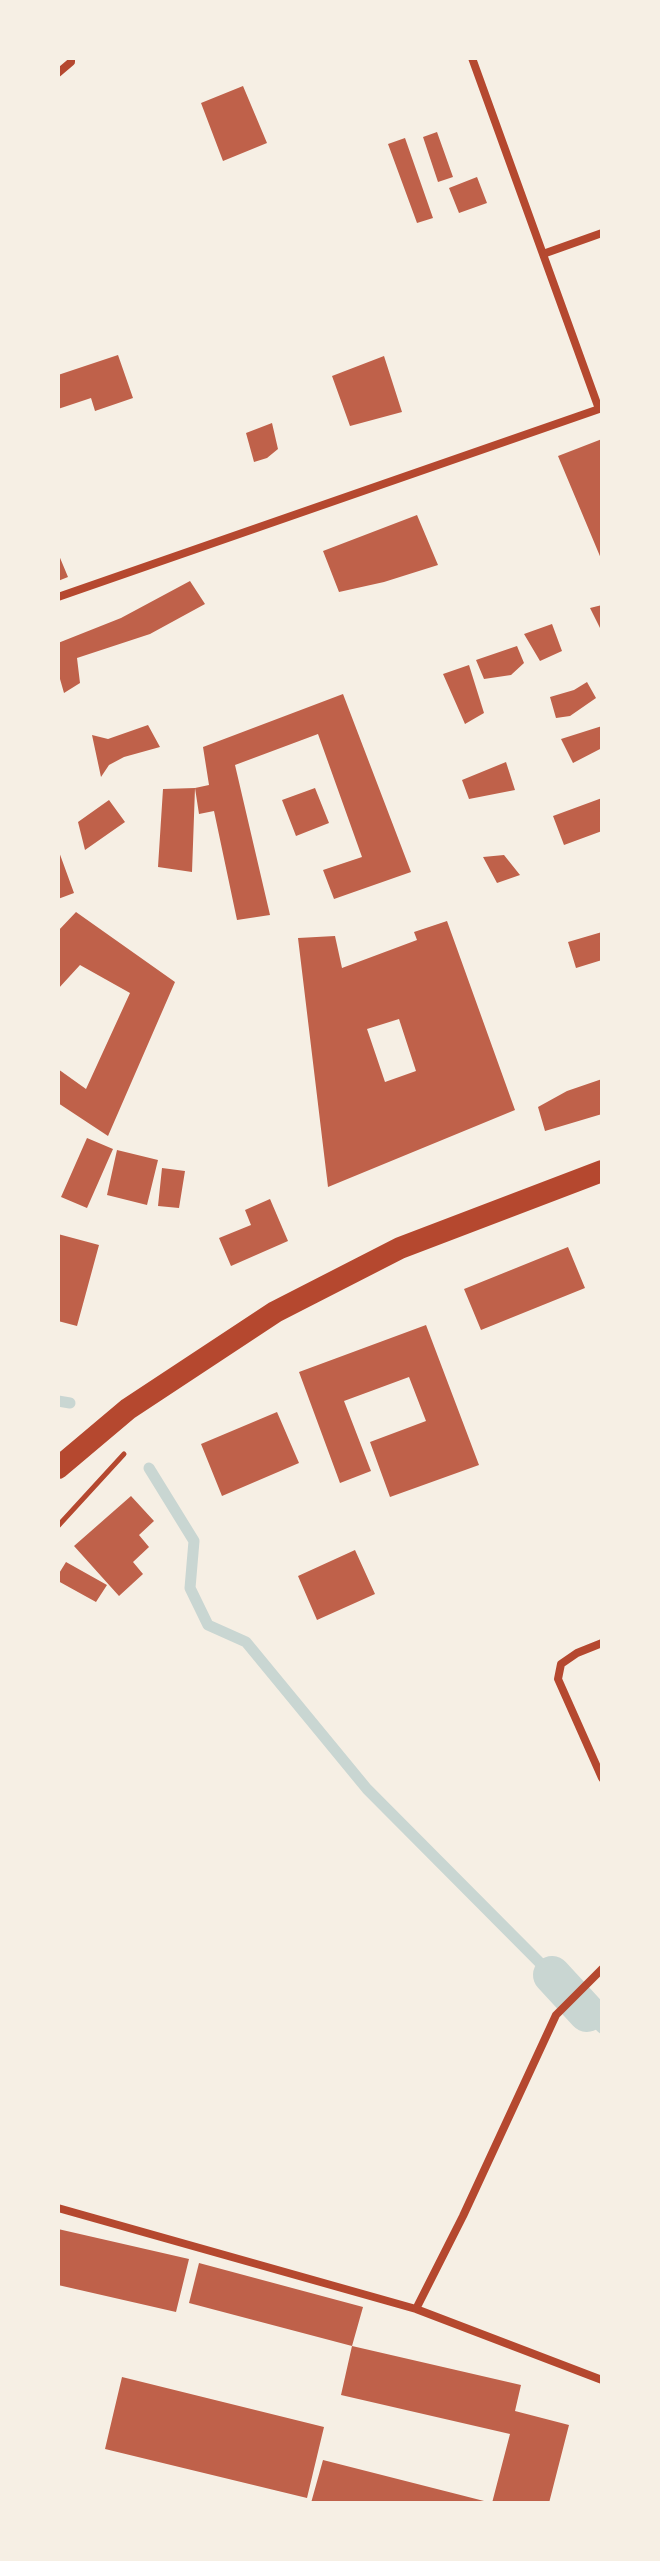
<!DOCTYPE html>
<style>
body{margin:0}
#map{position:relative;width:660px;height:2561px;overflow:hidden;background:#f6efe4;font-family:Montserrat,sans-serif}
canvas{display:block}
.frame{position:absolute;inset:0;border:60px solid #f6efe4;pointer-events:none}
</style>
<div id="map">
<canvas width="660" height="2561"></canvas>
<div class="frame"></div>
</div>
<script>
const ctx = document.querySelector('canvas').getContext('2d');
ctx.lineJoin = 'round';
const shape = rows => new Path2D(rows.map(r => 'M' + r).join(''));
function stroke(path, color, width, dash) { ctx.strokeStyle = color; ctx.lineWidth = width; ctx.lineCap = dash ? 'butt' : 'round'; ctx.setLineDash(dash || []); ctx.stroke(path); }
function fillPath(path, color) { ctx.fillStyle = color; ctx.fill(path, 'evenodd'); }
const stream = shape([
 [58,1401,70,1403],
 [149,1468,194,1541,190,1588,208,1625,246,1642,367,1789,552,1975],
 [587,2013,602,2028]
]);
const canal = shape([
 [552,1975,587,2013]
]);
const building = shape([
 [243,86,267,143,223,161,201,103],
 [437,132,453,177,438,182,423,137],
 [405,138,433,218,417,223,388,144],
 [477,177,487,203,459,213,449,188],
 [118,355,133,398,95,411,91,398,58,409,58,375],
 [384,356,402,412,350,426,332,376],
 [272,423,278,449,267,458,254,462,246,433],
 [602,439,602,561,558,456],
 [417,515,438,565,384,582,339,592,323,551],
 [58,553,68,577,58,581],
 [190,581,205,604,150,634,77,658,80,683,64,693,58,672,58,643,121,618],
 [602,605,602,632,590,608],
 [552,624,562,651,540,661,524,634],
 [517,646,524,663,511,675,484,679,476,660],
 [469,665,484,713,465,724,443,674],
 [587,682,596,698,570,716,556,718,550,697,574,690],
 [343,694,411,872,334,899,323,870,362,857,318,734,235,765,270,915,237,920,214,811,199,814,195,788,209,785,203,747],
 [148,725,160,747,124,757,109,765,101,777,92,735,108,739],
 [602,726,602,748,573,763,561,739],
 [506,762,515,790,469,799,462,780],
 [195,788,192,872,158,867,163,789],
 [315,788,329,823,296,836,282,800],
 [602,798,602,831,564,845,553,816],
 [109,800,125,822,85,850,78,822],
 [58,849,74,893,58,899],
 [504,855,520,875,497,883,483,857],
 [76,912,175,982,108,1136,58,1103,58,1069,86,1089,130,993,80,965,58,989,58,931],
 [447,921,515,1110,328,1187,298,938,335,936,342,968,417,940,414,932],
 [399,1019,416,1071,385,1082,367,1029],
 [602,932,602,960,576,968,568,942],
 [602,1079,602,1114,545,1131,538,1107,567,1091],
 [87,1138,113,1149,87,1208,61,1197],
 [117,1150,158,1160,147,1205,107,1195],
 [162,1168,185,1171,179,1208,158,1206],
 [270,1199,288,1241,231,1266,219,1238,251,1225,245,1210],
 [58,1234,99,1245,77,1326,58,1321],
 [568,1247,585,1288,481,1330,464,1289],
 [426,1325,479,1465,390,1497,370,1442,426,1421,409,1377,344,1401,371,1471,340,1483,299,1372],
 [277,1412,299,1463,222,1496,201,1444],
 [131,1496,154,1521,139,1535,149,1547,133,1562,143,1574,119,1596,74,1546],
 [355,1550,375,1594,317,1620,298,1576],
 [66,1562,107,1585,96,1602,58,1581,58,1575],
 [58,2229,189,2259,176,2312,58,2285],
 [199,2263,363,2307,352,2346,521,2385,515,2411,569,2425,549,2503,492,2503,510,2434,341,2395,352,2346,189,2303],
 [122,2377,324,2427,307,2498,105,2449],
 [323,2460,488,2502,488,2503,311,2503]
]);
const path = shape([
 [58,1526,124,1454]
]);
const minor = shape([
 [472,58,599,409],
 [58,73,71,62,71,58],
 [543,254,602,233],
 [58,597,602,408],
 [602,1643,577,1653,561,1664,558,1679,602,1778],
 [58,2208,416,2309,602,2380],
 [416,2309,463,2216,556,2015,602,1969]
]);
const trunk = shape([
 [58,1468,128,1409,275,1312,400,1248,602,1171]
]);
stroke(stream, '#c9d6d2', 11);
stroke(canal, '#c9d6d2', 38);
fillPath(building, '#bf614a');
stroke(path, '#b5482f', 5);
stroke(minor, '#b5482f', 8);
stroke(trunk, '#b5482f', 22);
</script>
